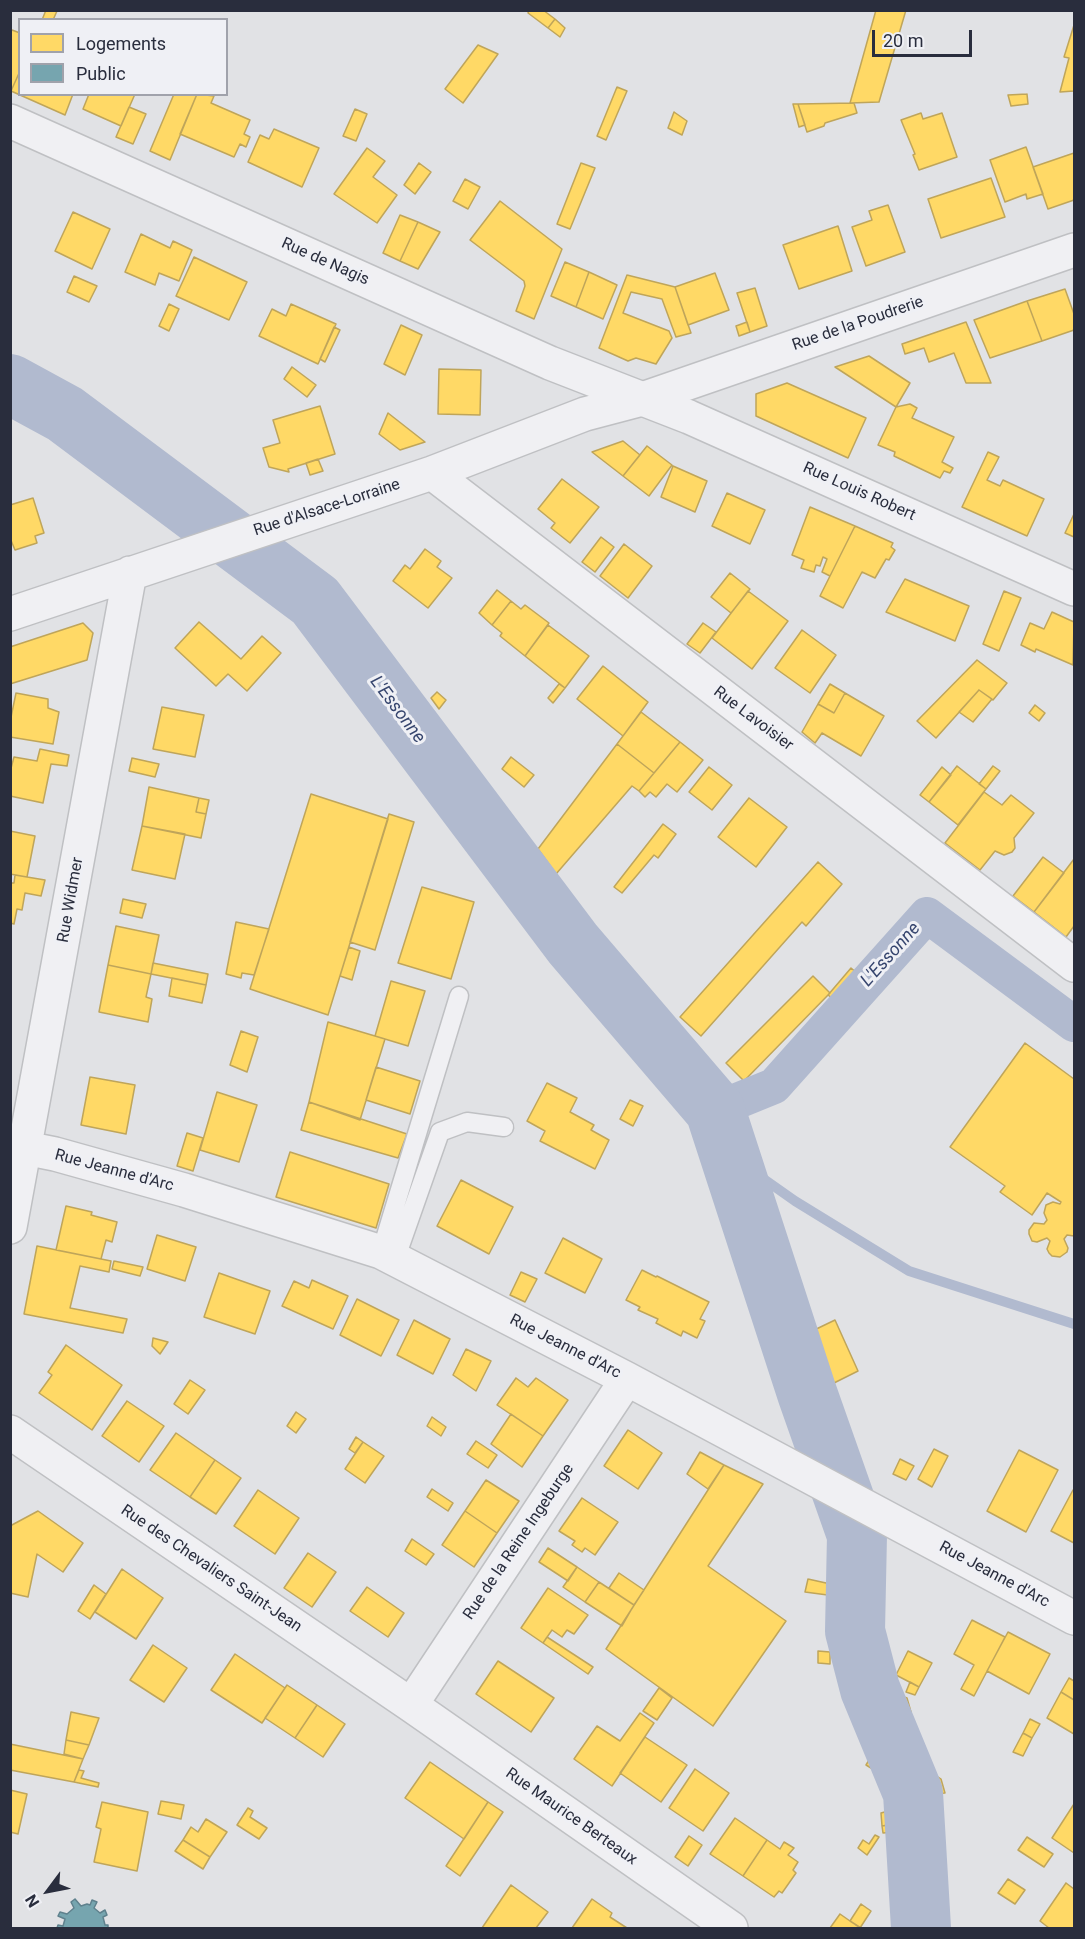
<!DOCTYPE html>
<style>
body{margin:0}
#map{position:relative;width:1085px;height:1939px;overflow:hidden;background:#e1e2e5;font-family:Roboto,sans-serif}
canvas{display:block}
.frame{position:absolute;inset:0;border:12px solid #292d3d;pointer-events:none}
.legend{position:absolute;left:18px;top:18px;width:210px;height:78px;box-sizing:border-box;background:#eff0f5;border:2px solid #a0a2ab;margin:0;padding:8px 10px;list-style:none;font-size:18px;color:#292d3d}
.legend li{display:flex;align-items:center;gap:12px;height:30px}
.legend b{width:30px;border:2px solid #a0a2ab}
.north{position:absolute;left:18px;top:1861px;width:60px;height:60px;-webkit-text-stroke:4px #eff0f5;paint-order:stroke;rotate:238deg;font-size:16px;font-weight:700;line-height:24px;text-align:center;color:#292d3d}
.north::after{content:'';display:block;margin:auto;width:21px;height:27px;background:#292d3d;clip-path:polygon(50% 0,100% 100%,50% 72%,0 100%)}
.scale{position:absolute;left:872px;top:30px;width:100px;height:27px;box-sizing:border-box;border:3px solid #292d3d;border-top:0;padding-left:8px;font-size:18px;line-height:21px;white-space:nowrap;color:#292d3d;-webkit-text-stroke:4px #eff0f5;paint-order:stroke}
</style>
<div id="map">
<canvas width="1085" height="1939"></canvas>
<div class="frame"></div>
<ul class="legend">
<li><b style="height:16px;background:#ffd966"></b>Logements</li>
<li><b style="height:16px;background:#76a5af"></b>Public</li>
</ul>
<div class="north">N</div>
<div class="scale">20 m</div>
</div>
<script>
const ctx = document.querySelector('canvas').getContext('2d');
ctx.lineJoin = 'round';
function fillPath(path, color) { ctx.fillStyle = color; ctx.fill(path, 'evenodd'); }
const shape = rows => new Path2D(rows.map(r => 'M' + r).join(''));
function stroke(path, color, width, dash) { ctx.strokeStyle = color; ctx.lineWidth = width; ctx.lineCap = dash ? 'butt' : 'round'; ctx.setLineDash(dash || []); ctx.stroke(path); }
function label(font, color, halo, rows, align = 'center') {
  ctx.font = font + ' Roboto,sans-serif'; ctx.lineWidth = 6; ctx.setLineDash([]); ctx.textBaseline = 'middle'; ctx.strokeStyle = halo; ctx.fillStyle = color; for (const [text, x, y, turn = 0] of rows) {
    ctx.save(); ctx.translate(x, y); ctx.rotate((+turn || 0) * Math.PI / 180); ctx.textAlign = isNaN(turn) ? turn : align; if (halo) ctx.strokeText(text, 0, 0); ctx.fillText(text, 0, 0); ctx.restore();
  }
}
const homes = shape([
 [46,10,57,11,53,20,42,20,46,10],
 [529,10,543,10,555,19,548,28,528,13,529,10],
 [876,10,906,10,879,102,850,103,876,10],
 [555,19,565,28,560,37,548,28,555,19],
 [1074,25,1074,91,1060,92,1069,58,1064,57,1074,25],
 [12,30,20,33,20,71,11,91,10,34,12,30],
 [478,45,498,54,463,103,445,89,478,45],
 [20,71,20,94,73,94,65,115,11,91,20,71],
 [617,87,627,91,606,140,597,136,617,87],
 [89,94,135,94,121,126,83,109,89,94],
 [174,94,197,94,170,160,150,151,174,94],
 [197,94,214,96,211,103,250,120,244,134,250,137,246,147,240,144,234,157,180,134,197,94],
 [1027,94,1028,104,1011,106,1008,95,1027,94],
 [854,103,857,113,825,123,824,126,807,132,798,104,854,103],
 [793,104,798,104,805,125,799,127,793,104],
 [129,107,146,114,133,144,116,137,129,107],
 [355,109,367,114,356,141,343,136,355,109],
 [674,112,687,121,682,135,668,128,674,112],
 [921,113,923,119,942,113,957,157,919,170,913,155,915,154,901,120,921,113],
 [274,129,319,148,302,187,248,162,260,135,269,139,274,129],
 [1026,147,1043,194,1027,199,1026,194,1005,202,990,160,1026,147],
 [367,148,385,161,373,177,397,195,377,223,334,194,367,148],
 [1074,153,1074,200,1048,209,1033,167,1074,153],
 [419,163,431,172,415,194,404,185,419,163],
 [581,163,595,168,570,229,557,224,581,163],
 [991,178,1005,217,941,238,928,199,991,178],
 [465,179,480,187,468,209,453,201,465,179],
 [500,201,562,249,534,319,516,311,525,286,524,281,470,240,500,201],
 [888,205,905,252,866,266,852,227,872,220,869,211,888,205],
 [73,212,110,229,92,269,55,251,73,212],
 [400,215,418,222,400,261,383,253,400,215],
 [418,222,440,232,418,269,400,261,418,222],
 [838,226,852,271,799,289,783,245,838,226],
 [141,234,170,248,173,241,192,250,179,281,159,273,155,285,125,272,141,234],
 [194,257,247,282,229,320,176,296,194,257],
 [565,262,589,272,576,307,551,296,565,262],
 [589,272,617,285,603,319,576,307,589,272],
 [715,273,729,310,688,325,675,287,715,273],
 [627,275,675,287,691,333,676,337,662,299,631,292,623,313,669,331,672,338,656,364,636,358,628,361,599,348,627,275],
 [74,276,97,286,89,302,67,292,74,276],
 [755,288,767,326,750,332,737,293,755,288],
 [1065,289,1074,314,1074,330,1042,341,1027,301,1065,289],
 [1027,301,1042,341,990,358,974,320,1027,301],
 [169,304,179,309,169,331,159,326,169,304],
 [291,304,336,324,318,364,259,336,272,309,286,316,291,304],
 [747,322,750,332,739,336,736,326,747,322],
 [966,322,991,383,966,383,954,353,929,362,924,348,905,354,902,344,966,322],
 [401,325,422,335,405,375,384,364,401,325],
 [334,327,340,330,325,362,320,359,334,327],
 [869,356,910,383,896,407,835,367,869,356],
 [292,367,316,385,307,397,284,379,292,367],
 [439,369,481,370,480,415,438,414,439,369],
 [787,383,866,418,848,458,756,416,756,394,787,383],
 [910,404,917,408,912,418,954,437,942,462,953,468,950,473,944,471,940,478,894,456,895,452,878,445,896,407,910,404],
 [320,406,335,454,288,469,289,472,269,467,263,448,280,443,273,420,320,406],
 [388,413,425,442,400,450,379,434,388,413],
 [623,441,640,455,623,476,592,452,623,441],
 [647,446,672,465,649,496,623,476,647,446],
 [988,452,999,457,987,480,1000,486,1003,480,1044,499,1027,536,962,507,988,452],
 [318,459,323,471,310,475,306,463,318,459],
 [673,466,707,481,695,512,661,497,673,466],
 [562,479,599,507,570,543,551,528,555,523,538,509,562,479],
 [727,493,765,510,750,544,712,526,727,493],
 [33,498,44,533,35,536,37,543,15,550,10,538,10,505,33,498],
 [810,507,855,526,830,576,822,572,827,559,823,557,820,566,816,565,814,572,801,568,804,560,792,555,810,507],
 [1074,514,1074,537,1065,533,1074,514],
 [855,526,893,543,891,547,895,550,889,560,886,559,875,578,862,572,843,608,820,596,855,526],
 [601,537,614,547,595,572,582,562,601,537],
 [624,544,652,566,628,598,600,576,624,544],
 [425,549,441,561,437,567,452,578,428,608,393,581,405,565,410,569,425,549],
 [730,573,750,589,731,613,711,597,730,573],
 [905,579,969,606,955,641,886,612,905,579],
 [497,590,511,601,492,625,479,613,497,590],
 [748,591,788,621,752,669,712,638,748,591],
 [1004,591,1021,598,999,651,983,644,1004,591],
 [511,601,521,609,525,605,549,623,525,656,500,636,502,633,492,625,511,601],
 [1052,612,1074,622,1073,665,1036,649,1035,652,1021,645,1030,623,1044,629,1052,612],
 [199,622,241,659,262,636,281,653,247,691,228,674,216,686,175,648,199,622],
 [83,623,93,633,87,660,10,684,10,647,83,623],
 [703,623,716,632,700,653,687,644,703,623],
 [548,625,589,656,565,688,525,656,548,625],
 [802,630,836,655,810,693,775,668,802,630],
 [977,660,1007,683,993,700,979,690,936,738,917,721,977,660],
 [603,666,648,702,623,736,577,699,603,666],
 [559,684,565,688,553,703,548,698,559,684],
 [830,684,845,693,834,713,818,704,830,684],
 [979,690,992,699,973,722,959,712,979,690],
 [437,692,446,700,439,709,431,698,437,692],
 [16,693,48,699,48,708,59,712,53,744,10,737,10,722,16,693],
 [845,693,884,716,861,756,822,733,815,743,802,732,818,704,834,713,845,693],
 [1035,705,1045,713,1039,721,1029,713,1035,705],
 [162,707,204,715,195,757,153,749,162,707],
 [641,712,680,742,654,773,617,744,641,712],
 [680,742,703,760,677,792,667,784,656,797,650,792,645,797,639,791,680,742],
 [617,744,654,773,639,791,632,786,556,874,538,849,617,744],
 [40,749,69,755,67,766,51,764,43,803,10,796,10,772,14,757,37,761,40,749],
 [511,757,534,775,524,787,502,769,511,757],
 [132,758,159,764,155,777,129,771,132,758],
 [957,766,986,789,958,825,929,802,957,766],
 [993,766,1000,771,986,789,979,784,993,766],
 [709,767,732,785,712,810,689,792,709,767],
 [942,767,951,775,929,802,920,795,942,767],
 [149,787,199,798,196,812,206,814,201,838,142,826,149,787],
 [984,792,1002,805,1011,795,1034,813,1014,838,1015,848,1012,852,1004,855,995,851,980,870,945,843,984,792],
 [311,794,388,819,328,1015,250,989,311,794],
 [199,798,209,800,206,814,196,812,199,798],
 [749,798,787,827,756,867,718,837,749,798],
 [389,814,414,822,375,950,350,942,389,814],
 [663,824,676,834,658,858,654,855,622,893,614,887,663,824],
 [142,826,185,834,175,879,132,870,142,826],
 [10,831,35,836,27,877,10,874,10,831],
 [1043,857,1064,873,1034,912,1013,896,1043,857],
 [1074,859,1074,926,1066,937,1034,912,1074,859],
 [818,862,842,884,806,926,802,922,701,1036,680,1017,818,862],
 [15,875,45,880,41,896,25,893,22,910,17,909,14,924,10,923,10,883,14,883,15,875],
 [422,887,474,902,451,979,398,963,422,887],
 [123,899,146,904,142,918,120,913,123,899],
 [236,922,269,929,254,975,242,973,241,978,226,974,236,922],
 [116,926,159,935,151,974,108,965,116,926],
 [349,947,360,951,352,980,340,976,349,947],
 [153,963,208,974,206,985,151,974,153,963],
 [108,965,151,974,146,997,152,999,148,1022,99,1012,108,965],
 [851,968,864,979,842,1006,828,995,851,968],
 [813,976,830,993,744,1081,726,1063,813,976],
 [172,978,206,985,202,1003,169,996,172,978],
 [391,981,425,991,408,1046,375,1036,391,981],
 [328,1022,385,1039,360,1120,309,1102,328,1022],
 [241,1031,258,1037,247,1072,230,1065,241,1031],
 [1025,1043,1074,1079,1074,1236,1067,1235,1064,1239,1068,1248,1067,1252,1060,1257,1052,1256,1049,1253,1047,1249,1050,1241,1047,1238,1037,1242,1032,1241,1029,1234,1029,1230,1034,1223,1044,1224,1047,1220,1044,1213,1046,1205,1053,1202,1060,1204,1061,1202,1047,1193,1032,1215,1000,1192,1005,1186,950,1147,1025,1043],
 [376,1067,420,1081,410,1114,366,1100,376,1067],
 [90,1077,135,1085,126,1134,81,1125,90,1077],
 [547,1083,577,1098,570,1112,594,1125,591,1130,609,1140,595,1169,540,1141,545,1131,527,1121,547,1083],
 [217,1092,257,1105,239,1162,200,1150,217,1092],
 [630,1100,643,1106,633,1126,620,1119,630,1100],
 [309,1102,407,1134,398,1158,301,1130,309,1102],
 [187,1133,203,1138,193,1171,177,1166,187,1133],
 [290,1152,389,1184,376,1228,276,1197,290,1152],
 [461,1180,513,1207,489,1254,437,1226,461,1180],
 [66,1206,92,1212,91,1215,117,1222,112,1242,106,1240,101,1259,56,1250,66,1206],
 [157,1235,196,1247,185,1281,147,1269,157,1235],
 [563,1238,602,1259,585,1293,545,1273,563,1238],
 [37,1246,111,1261,109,1272,80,1266,70,1308,127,1319,123,1333,24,1314,37,1246],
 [114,1261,143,1267,140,1276,112,1269,114,1261],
 [642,1270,656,1277,657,1276,709,1302,700,1319,705,1321,697,1338,683,1331,681,1336,656,1323,658,1319,638,1310,640,1307,626,1300,642,1270],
 [521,1272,537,1279,525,1302,510,1295,521,1272],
 [219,1273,270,1291,255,1334,204,1317,219,1273],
 [312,1280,348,1296,333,1329,282,1306,294,1281,309,1288,312,1280],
 [357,1299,399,1320,381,1356,340,1335,357,1299],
 [414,1320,450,1339,433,1374,397,1355,414,1320],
 [835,1320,858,1371,830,1385,806,1334,835,1320],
 [153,1338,168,1342,160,1354,152,1346,153,1338],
 [66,1345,122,1385,92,1430,39,1393,52,1375,48,1372,66,1345],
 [466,1349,491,1361,476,1391,453,1375,466,1349],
 [516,1378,528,1387,536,1378,568,1400,543,1436,497,1405,516,1378],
 [190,1380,205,1390,188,1414,174,1404,190,1380],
 [127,1401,164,1426,139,1462,102,1436,127,1401],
 [296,1412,306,1419,296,1433,287,1426,296,1412],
 [511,1414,543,1436,522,1467,491,1444,511,1414],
 [432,1417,446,1427,441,1436,427,1426,432,1417],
 [628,1430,662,1453,638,1489,604,1466,628,1430],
 [176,1433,215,1460,190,1497,150,1470,176,1433],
 [356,1437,363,1442,355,1453,349,1449,356,1437],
 [476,1441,497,1455,488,1468,467,1454,476,1441],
 [363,1442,384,1456,365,1483,345,1469,363,1442],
 [934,1449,948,1456,932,1487,918,1479,934,1449],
 [1019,1450,1058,1470,1026,1532,987,1511,1019,1450],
 [700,1452,724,1465,708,1489,687,1474,700,1452],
 [900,1459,914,1466,906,1480,893,1474,900,1459],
 [215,1460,241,1478,216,1514,190,1497,215,1460],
 [724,1465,763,1484,708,1566,786,1621,713,1726,606,1649,724,1465],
 [486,1480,519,1501,497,1533,465,1511,486,1480],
 [432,1489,453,1503,448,1511,427,1497,432,1489],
 [258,1490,299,1518,275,1554,234,1526,258,1490],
 [1073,1490,1074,1491,1074,1543,1051,1531,1073,1490],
 [582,1498,618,1522,595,1555,585,1548,582,1552,572,1545,575,1541,559,1531,582,1498],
 [38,1511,83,1543,63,1572,37,1554,28,1597,10,1593,10,1526,38,1511],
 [465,1511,497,1533,474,1567,442,1545,465,1511],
 [412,1539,434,1554,426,1565,405,1551,412,1539],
 [548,1548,577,1567,568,1581,539,1562,548,1548],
 [308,1553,336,1572,312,1607,284,1588,308,1553],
 [577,1567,599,1582,585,1602,563,1587,577,1567],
 [122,1569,163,1598,136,1639,95,1612,122,1569],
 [619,1573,644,1590,634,1605,609,1588,619,1573],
 [808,1579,835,1585,835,1596,805,1592,808,1579],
 [599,1582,634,1605,622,1626,585,1602,599,1582],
 [94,1585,106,1594,90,1619,78,1611,94,1585],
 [367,1587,404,1613,388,1637,350,1611,367,1587],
 [548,1588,588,1615,574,1634,567,1630,562,1637,552,1630,543,1643,521,1628,548,1588],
 [972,1620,1005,1637,974,1696,961,1689,974,1665,954,1654,972,1620],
 [1008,1632,1050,1654,1029,1694,987,1671,1008,1632],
 [547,1637,593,1667,588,1674,543,1643,547,1637],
 [153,1645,187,1668,164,1702,130,1680,153,1645],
 [818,1651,830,1652,830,1664,818,1663,818,1651],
 [908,1651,932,1663,919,1687,896,1675,908,1651],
 [235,1654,285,1688,262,1723,211,1690,235,1654],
 [498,1661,554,1698,531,1732,476,1694,498,1661],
 [1069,1678,1074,1681,1074,1700,1061,1692,1069,1678],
 [910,1682,919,1687,915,1695,906,1692,910,1682],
 [287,1685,317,1705,295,1738,265,1718,287,1685],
 [659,1688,672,1698,657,1720,643,1711,659,1688],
 [1061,1692,1074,1700,1074,1734,1047,1718,1061,1692],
 [892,1693,907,1698,911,1712,897,1706,892,1693],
 [317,1705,345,1724,323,1757,295,1738,317,1705],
 [71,1712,99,1718,89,1745,66,1740,71,1712],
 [640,1713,654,1723,612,1786,574,1759,597,1726,620,1741,640,1713],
 [1030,1719,1040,1724,1032,1738,1023,1733,1030,1719],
 [1023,1733,1032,1738,1023,1756,1013,1752,1023,1733],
 [645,1737,687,1765,661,1802,620,1773,645,1737],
 [66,1740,89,1745,83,1759,64,1754,66,1740],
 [10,1744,83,1759,74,1782,10,1770,10,1744],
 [875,1750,881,1764,876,1771,866,1765,875,1750],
 [430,1762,488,1802,464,1839,405,1798,430,1762],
 [695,1769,729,1793,703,1831,669,1808,695,1769],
 [926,1769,941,1779,945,1793,930,1794,926,1769],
 [79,1770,84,1771,81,1778,99,1783,98,1787,74,1782,79,1770],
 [10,1790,27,1794,18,1834,10,1832,10,1790],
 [161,1801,184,1805,181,1819,158,1814,161,1801],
 [102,1802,148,1812,137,1871,94,1862,101,1829,96,1827,102,1802],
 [488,1802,503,1812,460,1876,446,1866,488,1802],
 [1074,1804,1074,1853,1052,1838,1074,1804],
 [248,1808,253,1811,250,1817,267,1828,259,1839,237,1825,248,1808],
 [892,1810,894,1824,882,1826,881,1813,892,1810],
 [735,1818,767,1840,743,1876,710,1854,735,1818],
 [206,1819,227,1832,210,1857,183,1840,191,1827,198,1832,206,1819],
 [894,1824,895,1832,883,1833,882,1826,894,1824],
 [875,1835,879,1837,867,1855,858,1848,863,1840,869,1844,875,1835],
 [689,1836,702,1845,688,1866,675,1857,689,1836],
 [1027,1837,1053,1854,1044,1867,1018,1850,1027,1837],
 [183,1840,210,1857,203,1869,175,1851,183,1840],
 [767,1840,780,1849,784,1842,794,1848,788,1855,798,1862,793,1870,796,1873,782,1893,779,1891,774,1897,743,1876,767,1840],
 [1008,1879,1025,1890,1015,1904,998,1893,1008,1879],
 [1066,1883,1074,1889,1074,1928,1049,1928,1040,1921,1066,1883],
 [511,1885,548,1912,536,1928,482,1928,511,1885],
 [592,1899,612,1913,610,1917,627,1928,572,1928,592,1899],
 [861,1904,871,1911,860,1928,850,1921,861,1904],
 [840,1914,850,1921,861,1928,830,1928,840,1914]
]);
const public = shape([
 [75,1899,81,1906,87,1904,90,1905,92,1900,97,1902,94,1908,100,1913,105,1910,107,1915,103,1917,105,1925,108,1925,108,1928,57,1928,58,1925,63,1926,65,1919,58,1916,60,1912,67,1914,74,1908,71,1902,75,1899]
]);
const stream = shape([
 [715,1110,751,1170,795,1201,909,1271,1074,1324]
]);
const canal = shape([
 [715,1110,774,1086,927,915,1074,1024]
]);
const river = shape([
 [10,384,65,414,315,601,573,944,715,1110,807,1393,857,1535,855,1631,870,1689,913,1793,921,1928]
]);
const service = shape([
 [381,1252,459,996],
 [395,1260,440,1132,467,1122,504,1127]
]);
const minor = shape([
 [432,473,1074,965],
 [10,614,432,473,585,414,642,399,1074,250],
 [25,1148,55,1154,184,1190,381,1252,627,1379,1074,1618],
 [10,1227,130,573],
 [10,1432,411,1705,731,1928],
 [411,1705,627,1379]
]);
const tertiary = shape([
 [10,121,550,363,689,417,1074,589]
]);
const streetNames = [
 ["Rue de Nagis",325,262,24],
 ["Rue de la Poudrerie",858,324,-19],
 ["Rue Louis Robert",859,492,24],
 ["Rue d'Alsace-Lorraine",327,508,-18],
 ["Rue Lavoisier",753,719,37],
 ["Rue Widmer",71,900,-80],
 ["Rue Jeanne d'Arc",114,1171,15],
 ["Rue Jeanne d'Arc",565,1347,27],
 ["Rue de la Reine Ingeburge",519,1542,-56],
 ["Rue des Chevaliers Saint-Jean",211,1569,34],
 ["Rue Jeanne d'Arc",994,1575,28],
 ["Rue Maurice Berteaux",571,1817,35]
];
const waterNames = [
 ["L'Essonne",397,710,53],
 ["L'Essonne",891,955,-48]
];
fillPath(homes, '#ffd966');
stroke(homes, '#bfa55a', 1.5);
fillPath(public, '#76a5af');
stroke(public, '#5f818d', 1.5);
stroke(stream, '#b1bacf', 10);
stroke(canal, '#b1bacf', 36);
stroke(river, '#b1bacf', 60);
stroke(service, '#bfc0c3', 21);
stroke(minor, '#bfc0c3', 36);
stroke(tertiary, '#bfc0c3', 36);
stroke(service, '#f0f0f3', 18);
stroke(minor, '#f0f0f3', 33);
stroke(tertiary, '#f0f0f3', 33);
label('16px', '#292d3d', '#eff0f5', streetNames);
label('italic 18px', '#36456e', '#eff0f5', waterNames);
</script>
